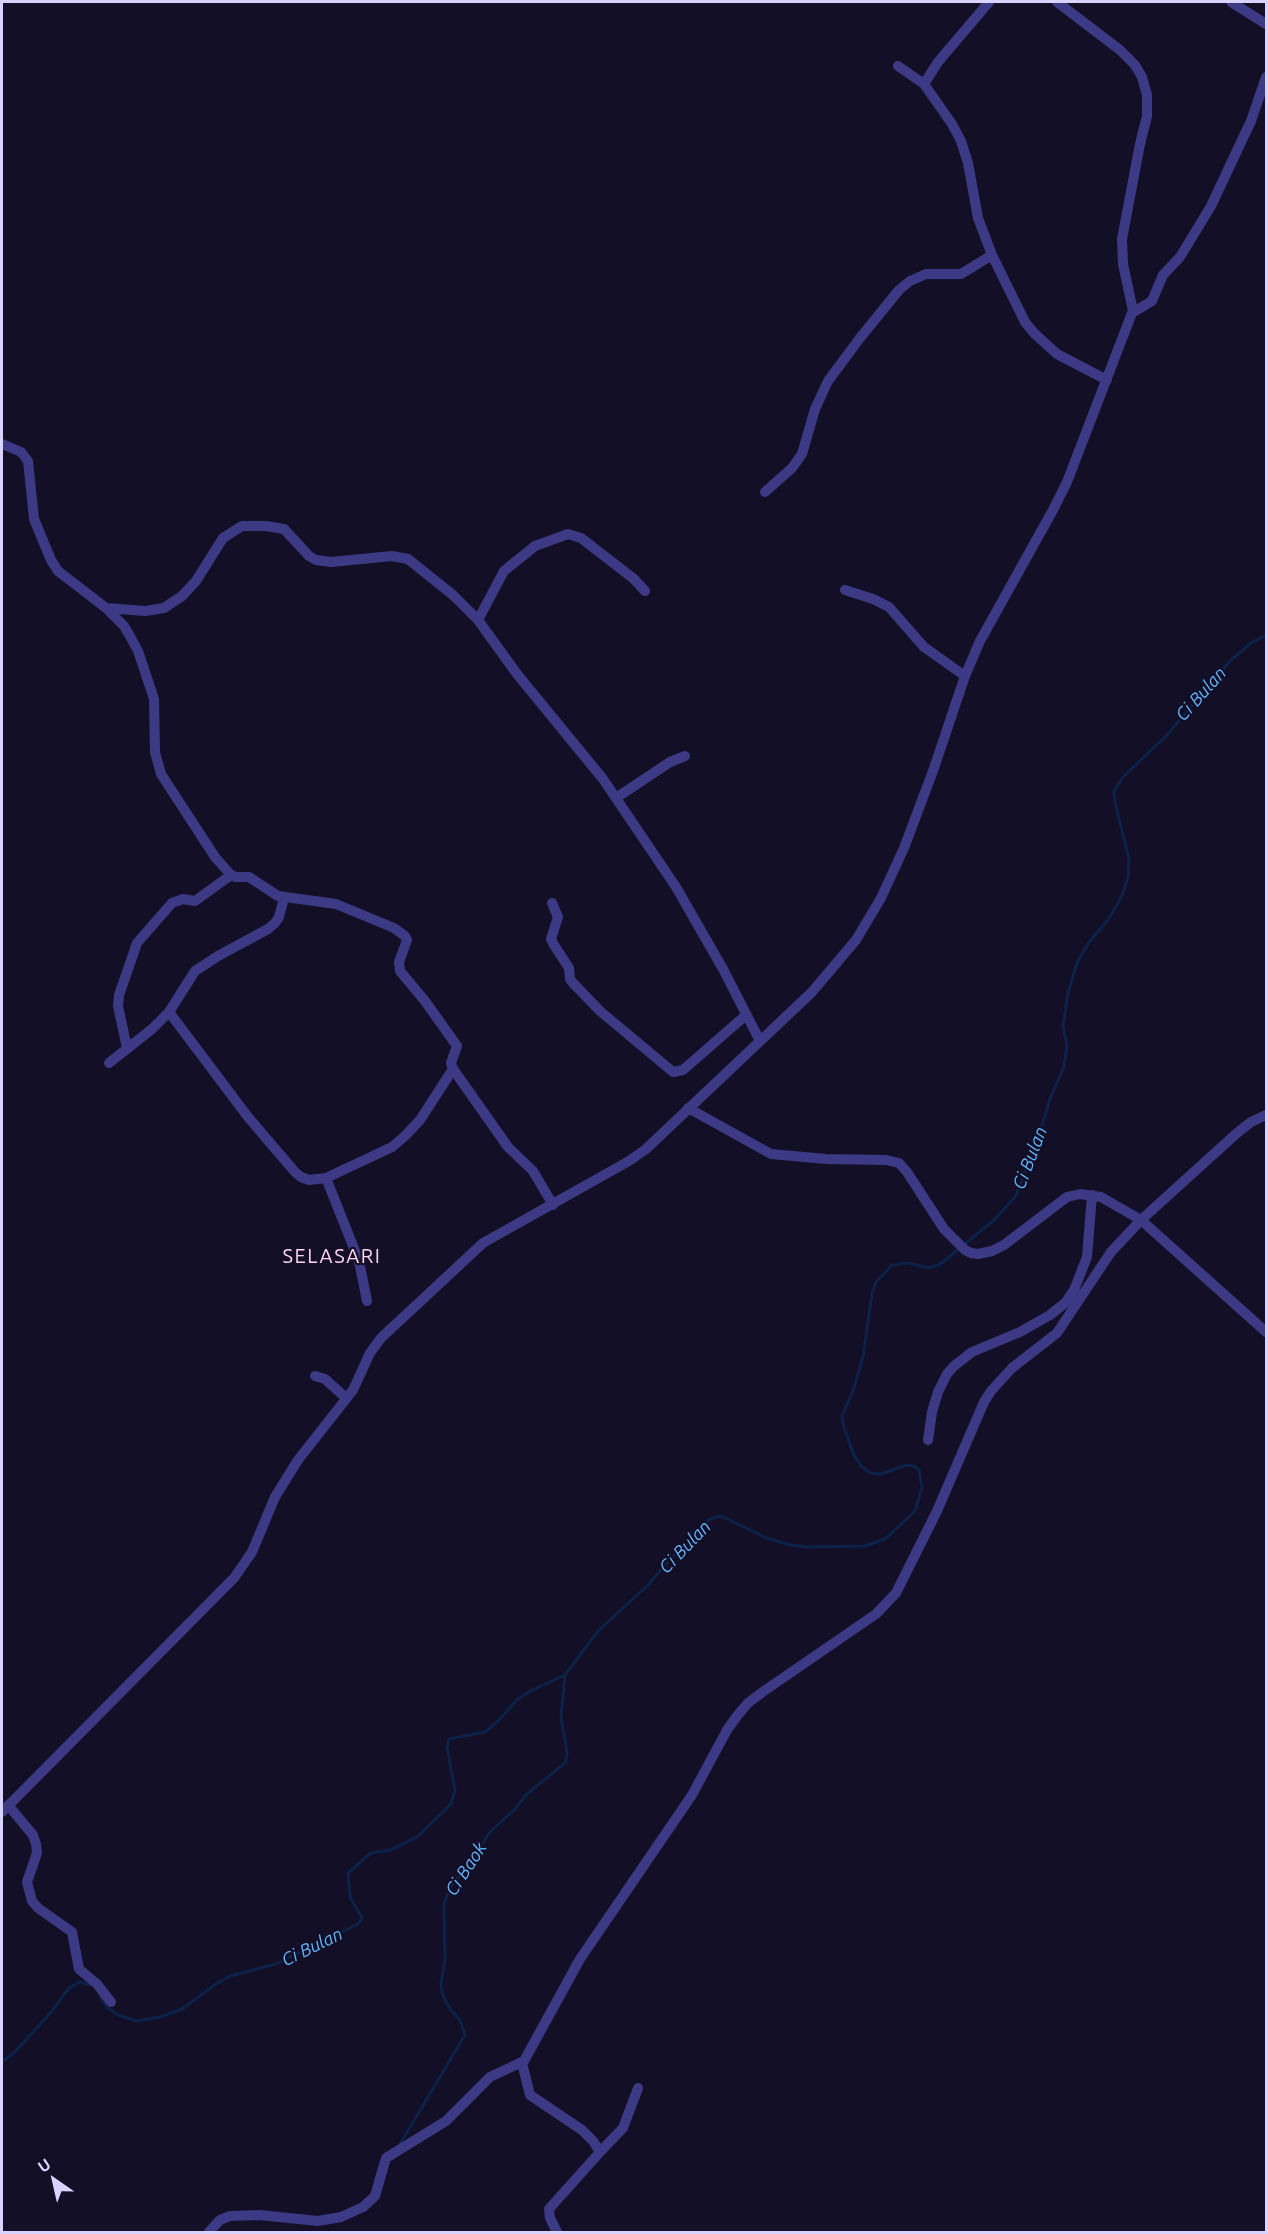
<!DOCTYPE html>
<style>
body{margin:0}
#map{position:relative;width:1268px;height:2234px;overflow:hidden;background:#130f26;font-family:Ubuntu,sans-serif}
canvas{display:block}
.frame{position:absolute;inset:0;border:3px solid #d9d4ff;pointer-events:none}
.north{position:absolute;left:24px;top:2150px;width:60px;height:60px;-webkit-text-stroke:4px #130f26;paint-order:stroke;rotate:326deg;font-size:16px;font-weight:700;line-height:24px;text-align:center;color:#d9d4ff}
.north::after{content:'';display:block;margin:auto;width:21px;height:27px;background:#d9d4ff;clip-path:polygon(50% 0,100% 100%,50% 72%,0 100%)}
</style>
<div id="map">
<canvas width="1268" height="2234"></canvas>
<div class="frame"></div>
<div class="north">U</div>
</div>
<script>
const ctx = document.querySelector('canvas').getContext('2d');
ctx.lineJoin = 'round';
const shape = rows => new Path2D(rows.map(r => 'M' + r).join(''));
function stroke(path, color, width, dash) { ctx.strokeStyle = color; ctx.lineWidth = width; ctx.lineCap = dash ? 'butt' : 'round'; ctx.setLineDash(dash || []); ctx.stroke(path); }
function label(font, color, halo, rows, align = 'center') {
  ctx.font = font + ' Ubuntu,sans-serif'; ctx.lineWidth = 4.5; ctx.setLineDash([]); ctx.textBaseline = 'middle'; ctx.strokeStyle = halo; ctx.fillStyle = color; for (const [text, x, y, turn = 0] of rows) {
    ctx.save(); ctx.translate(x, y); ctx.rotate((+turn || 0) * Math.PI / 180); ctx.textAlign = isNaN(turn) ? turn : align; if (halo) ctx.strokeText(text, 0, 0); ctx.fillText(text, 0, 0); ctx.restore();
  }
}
const stream = shape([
 [100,1997,107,2007,118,2015,136,2021,160,2017,182,2009,216,1984,230,1976,276,1964,358,1924,362,1918,350,1897,348,1873,371,1853,391,1850,417,1837,451,1804,455,1790,447,1747,449,1739,485,1732,497,1722,517,1700,530,1691,565,1675,598,1631,648,1585,691,1535,710,1519,721,1516,767,1538,790,1545,806,1547,865,1546,885,1539,915,1511,922,1487,919,1470,914,1466,906,1465,881,1474,870,1473,860,1465,853,1453,843,1424,842,1416,853,1391,863,1357,872,1293,876,1282,892,1265,908,1263,928,1268,939,1265,993,1221,1016,1196,1040,1132,1051,1096,1064,1067,1067,1046,1063,1026,1068,993,1077,963,1089,942,1108,920,1122,896,1128,877,1129,859,1115,803,1114,791,1123,777,1166,736,1230,661,1251,643,1266,635],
 [2,2062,15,2052,52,2011,69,1988,80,1982,90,1985],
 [400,2144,465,2035,460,2020,450,2009,442,1993,441,1983,445,1960,444,1903,452,1884,465,1870,490,1832,514,1810,526,1795,566,1762,567,1752,561,1717,565,1675]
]);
const street = shape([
 [1057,2,1120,50,1135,65,1142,77,1147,95,1147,116,1140,144,1122,239,1123,264,1133,311],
 [1231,2,1266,24],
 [898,66,924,84,938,62,989,2],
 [924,84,952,124,961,141,968,163,978,218,992,255,1025,322,1034,333,1057,354,1107,380],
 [2,444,21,452,28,461,34,519,51,560,58,571,106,608,124,626,131,638,138,651,154,699,155,752,161,774,215,857,231,875,236,877,249,877,278,896,336,904,394,928,405,936,407,940,399,962,400,971,425,1001,457,1046,451,1063,453,1069,508,1147,533,1171,553,1205],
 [765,492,792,468,802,454,815,409,828,381,860,338,899,290,910,281,926,274,961,274,992,255],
 [845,590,873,599,889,607,924,647,965,676],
 [106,608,145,611,164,608,182,596,196,581,223,538,242,526,266,526,284,529,309,556,316,560,331,562,392,556,408,559,453,595,478,620,517,674,603,779,676,887,723,969,760,1041],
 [478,620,504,571,535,546,568,534,581,538,634,579,645,591],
 [616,798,670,762,685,756],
 [552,903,558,917,551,939,554,945,569,968,570,979,573,983,600,1011,673,1072,683,1070,746,1015],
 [169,1012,248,1117,295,1172,301,1177,309,1180,326,1178,392,1147,405,1136,420,1120,453,1069],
 [127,1048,118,1006,119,995,137,943,172,903,183,899,195,901,231,875],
 [109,1063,152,1029,169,1012,195,971,218,956,268,929,275,923,279,917,284,898],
 [688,1108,771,1154,826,1159,886,1160,899,1163,907,1172,944,1229,965,1250,971,1253,978,1254,992,1251,1004,1245,1067,1197,1080,1194,1101,1197,1141,1220,1266,1332],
 [326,1178,359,1261,367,1301],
 [315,1376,325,1379,346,1398],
 [928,1440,932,1412,938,1392,947,1374,954,1366,972,1352,1020,1332,1050,1315,1065,1303,1074,1290,1087,1257,1092,1195],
 [8,1805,33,1835,36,1844,37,1853,27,1882,32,1901,38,1908,72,1932,79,1969,97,1984,111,2002],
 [2,1812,234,1578,252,1552,275,1497,298,1460,353,1390,370,1353,381,1338,483,1243,629,1161,646,1149,812,992,856,940,881,898,904,848,933,771,965,676,980,641,1053,510,1067,482,1132,313,1152,301,1163,275,1180,257,1211,206,1251,121,1266,77],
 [522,2063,530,2095,582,2130,593,2141,600,2152,549,2209,550,2218,557,2232],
 [600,2152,623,2128,638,2088],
 [209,2232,220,2220,230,2216,259,2215,318,2221,341,2217,363,2207,375,2196,386,2158,446,2121,490,2077,524,2061,580,1959,692,1795,727,1730,737,1716,748,1703,764,1691,876,1614,896,1593,937,1511,984,1402,991,1391,1012,1368,1057,1333,1111,1252,1141,1220,1237,1133,1251,1122,1266,1115]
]);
const waterNames = [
 ["Ci Bulan",1201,694,-48],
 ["Ci Bulan",1030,1158,-69],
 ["Ci Bulan",685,1547,-46],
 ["Ci Baok",466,1869,-57],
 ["Ci Bulan",312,1947,-26]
];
const quarterNames = [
 ["SELASARI",332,1256]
];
stroke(stream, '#0c2248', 3);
stroke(street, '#3d3a85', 10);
label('italic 18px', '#62b6ff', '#130f26', waterNames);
ctx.letterSpacing = '1.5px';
label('20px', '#ffd6f0', '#130f26', quarterNames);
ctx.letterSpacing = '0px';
</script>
